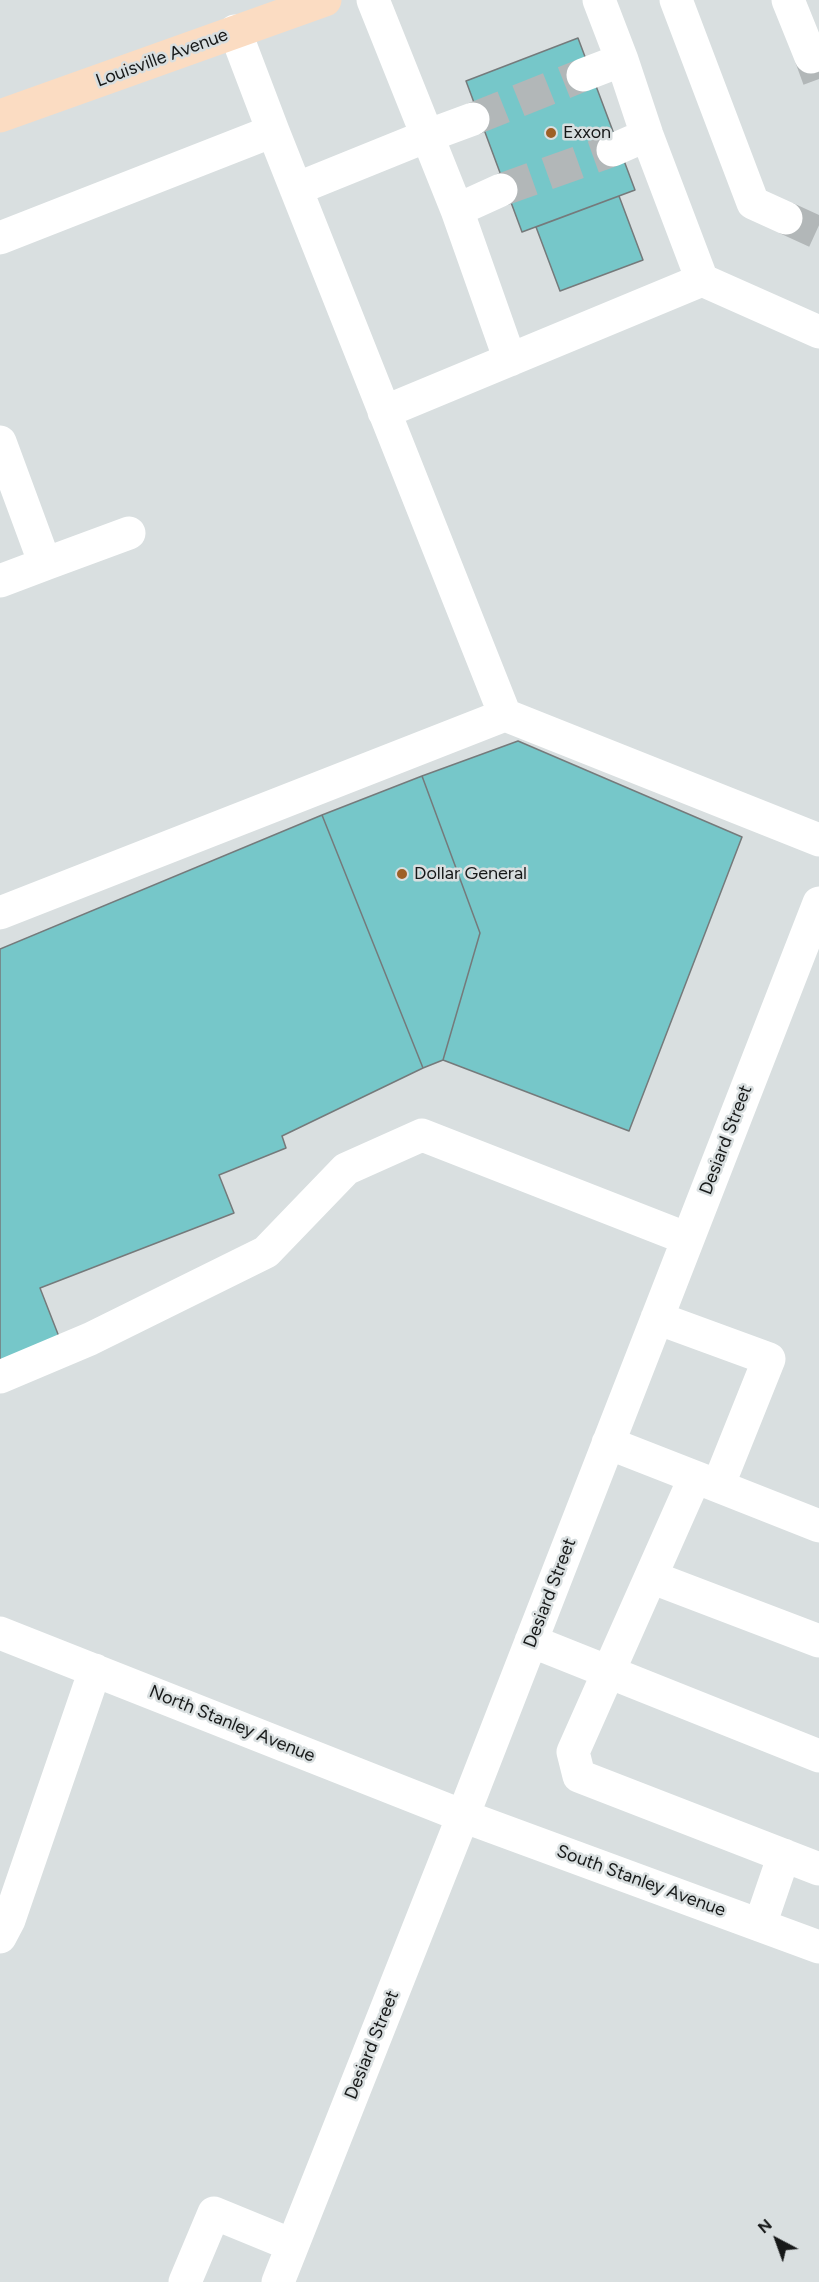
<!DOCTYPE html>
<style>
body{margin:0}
#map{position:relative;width:819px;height:2282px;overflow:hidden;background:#d9dfe0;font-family:Figtree,sans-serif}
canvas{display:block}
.north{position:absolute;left:747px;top:2210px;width:60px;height:60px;-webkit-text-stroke:4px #d9dfe0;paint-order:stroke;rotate:319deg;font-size:16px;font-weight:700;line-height:24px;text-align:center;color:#171919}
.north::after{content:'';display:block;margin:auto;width:21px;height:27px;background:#171919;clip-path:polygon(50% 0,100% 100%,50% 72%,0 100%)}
</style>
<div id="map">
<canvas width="819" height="2282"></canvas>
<div class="north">N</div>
</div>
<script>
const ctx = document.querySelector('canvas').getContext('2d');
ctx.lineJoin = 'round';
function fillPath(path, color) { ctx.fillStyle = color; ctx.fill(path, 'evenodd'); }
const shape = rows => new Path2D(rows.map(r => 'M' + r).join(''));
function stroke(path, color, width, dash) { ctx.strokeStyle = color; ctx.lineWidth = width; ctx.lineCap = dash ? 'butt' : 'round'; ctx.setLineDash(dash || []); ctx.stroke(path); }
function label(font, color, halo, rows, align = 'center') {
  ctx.font = font + ' Figtree,sans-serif'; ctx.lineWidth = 5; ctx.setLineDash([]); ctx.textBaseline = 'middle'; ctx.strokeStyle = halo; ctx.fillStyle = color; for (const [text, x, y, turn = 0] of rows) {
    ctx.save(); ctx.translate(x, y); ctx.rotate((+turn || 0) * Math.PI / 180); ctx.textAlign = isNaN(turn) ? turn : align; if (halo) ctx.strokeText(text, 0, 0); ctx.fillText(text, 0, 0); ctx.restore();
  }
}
const building = shape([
 [578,38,635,190,522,232,466,81,578,38],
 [619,196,643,260,560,291,536,227,619,196],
 [518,741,742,837,629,1131,443,1060,480,933,422,776,518,741],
 [422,776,480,933,443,1060,423,1068,322,815,422,776],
 [322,815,423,1068,282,1136,286,1148,219,1175,234,1213,40,1288,63,1347,0,1371,0,949,322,815]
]);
const minorTunnel = shape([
 [811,57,819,79],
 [473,119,583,75],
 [501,190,613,150],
 [786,218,819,233]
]);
const minor = shape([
 [373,0,457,210,510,360],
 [599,0,622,60,647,135,702,280,819,332],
 [676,0,753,203,786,218],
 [788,0,811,57],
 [583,75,622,60],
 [273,131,505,715],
 [613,150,647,135],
 [296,189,427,136,473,119],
 [457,210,501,190],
 [0,238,273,131,235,31],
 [384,412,702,280],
 [0,442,45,564,0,581],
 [45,564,129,533],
 [0,913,505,715,819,840],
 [657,1318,769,1359,718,1486],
 [0,1377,90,1339,266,1252,346,1169,422,1135,688,1239],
 [608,1443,695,1477],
 [819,1526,695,1477,573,1752,579,1776,819,1869],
 [651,1577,819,1641],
 [0,1633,463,1816,819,1947],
 [531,1641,819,1756],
 [760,1925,784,1855],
 [0,1937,9,1920,95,1670],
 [185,2282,214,2213,292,2245],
 [278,2282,463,1816,819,903]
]);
const major = shape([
 [0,116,325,0]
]);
const markers = [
 [551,133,6,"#9e6026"],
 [402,874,6,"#9e6026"]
];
const streetNames = [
 ["Louisville Avenue",162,58,-20],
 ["Desiard Street",726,1140,-69],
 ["Desiard Street",550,1593,-69],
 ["North Stanley Avenue",232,1724,22],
 ["South Stanley Avenue",641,1881,20],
 ["Desiard Street",372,2045,-68]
];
const poiNames = [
 ["Exxon",563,133],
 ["Dollar General",414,874]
];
fillPath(building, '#76c7c9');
stroke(building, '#757a7b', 1.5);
stroke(minorTunnel, '#b2b7b8', 33, [33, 16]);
stroke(minor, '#fff', 33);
stroke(major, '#fbdcc2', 33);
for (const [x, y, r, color] of markers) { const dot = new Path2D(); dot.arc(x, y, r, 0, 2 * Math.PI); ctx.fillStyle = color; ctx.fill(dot); stroke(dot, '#d9dfe0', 2); }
label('18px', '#171919', '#d9dfe0', streetNames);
label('18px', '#171919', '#d9dfe0', poiNames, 'left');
</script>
